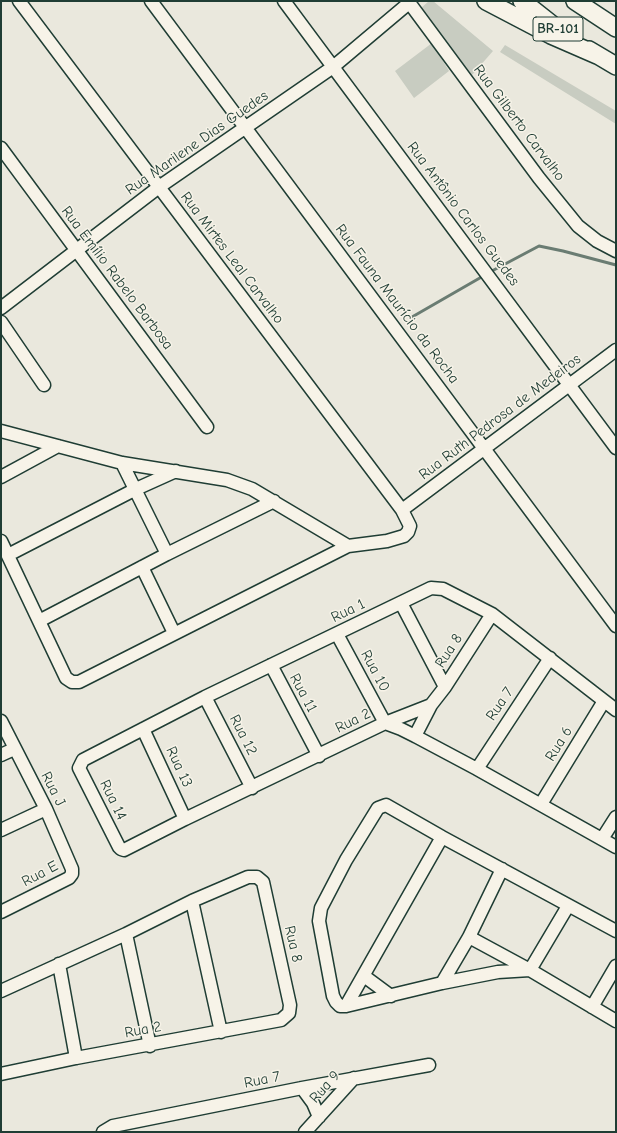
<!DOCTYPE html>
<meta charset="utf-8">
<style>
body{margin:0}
#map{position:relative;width:617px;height:1133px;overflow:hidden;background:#eae8dd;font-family:"Comic Neue",sans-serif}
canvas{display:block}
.frame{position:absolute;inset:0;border:2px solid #1f3d34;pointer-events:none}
</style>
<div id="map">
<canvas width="617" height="1133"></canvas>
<div class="frame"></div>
</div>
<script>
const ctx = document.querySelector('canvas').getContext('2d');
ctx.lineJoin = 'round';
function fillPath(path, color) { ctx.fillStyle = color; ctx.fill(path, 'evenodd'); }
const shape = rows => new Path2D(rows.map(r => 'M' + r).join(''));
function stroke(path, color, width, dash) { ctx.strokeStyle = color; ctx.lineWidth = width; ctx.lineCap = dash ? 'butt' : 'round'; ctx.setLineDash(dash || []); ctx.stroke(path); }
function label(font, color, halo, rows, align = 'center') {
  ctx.font = font + ' "Comic Neue",sans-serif'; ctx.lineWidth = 3; ctx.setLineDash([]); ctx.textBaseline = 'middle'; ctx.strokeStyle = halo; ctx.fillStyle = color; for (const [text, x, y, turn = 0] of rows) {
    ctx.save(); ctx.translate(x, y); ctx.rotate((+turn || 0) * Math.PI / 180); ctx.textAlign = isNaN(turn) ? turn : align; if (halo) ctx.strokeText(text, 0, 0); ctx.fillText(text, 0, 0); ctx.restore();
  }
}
const green = shape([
 [429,1,433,1,493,51,472,75,421,8],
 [432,43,449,71,414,98,395,71],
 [505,45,616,111,616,124,500,52]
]);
const stream = shape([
 [490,272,539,246,563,251,616,265],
 [412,317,485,275]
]);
const minor = shape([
 [151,1,616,626],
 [284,1,616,448],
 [408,1,539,178,578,226,597,241,616,251],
 [1,148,207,427],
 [1,308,159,187,333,67,409,3],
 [1,322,44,385],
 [1,431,122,463,227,480,252,489,348,546],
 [122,463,167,554],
 [1,477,58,446],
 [402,510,616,350],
 [1,541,66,678,72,682,79,682,348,546,387,541,404,536,408,532,410,526,402,510,19,1],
 [8,555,136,489,176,471],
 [142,567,174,633],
 [401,603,445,687],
 [39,621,167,554,274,501],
 [337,634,385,723,431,705],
 [271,665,319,756],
 [205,697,252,788],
 [616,710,492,614,443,589,431,588,205,697,83,760,79,768,119,847,121,849,124,850,185,819,385,723,401,729,415,736,477,769,616,847],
 [1,721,46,809,72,869,72,874,69,878,1,912],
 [143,729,185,819],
 [415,736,431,705,445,687,492,614],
 [1,755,14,749],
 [477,769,550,658],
 [541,804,604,701],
 [1,830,46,809],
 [602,839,616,817],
 [192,901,221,1032],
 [616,931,442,837,386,805,378,808,346,860,321,908,319,921,333,996,336,1002,340,1006,346,1006,442,983,498,972,530,970,616,1021],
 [126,934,150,1046],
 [469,937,530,970,568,906],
 [59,964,76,1058],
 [364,976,391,996],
 [442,983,469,937,502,869],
 [1,991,126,934,192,901,248,877,257,877,263,882,290,1005,289,1013,281,1020,76,1058,1,1074],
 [346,1006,442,837],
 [592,1007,616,966],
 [302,1088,313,1103,319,1117],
 [103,1132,113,1126,302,1088,429,1065],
 [305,1132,354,1078]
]);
const highway = shape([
 [486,1,551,35,597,55],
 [522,1,560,31],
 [575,1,616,28],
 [589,50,616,66]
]);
const shields = [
 [558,29,50]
];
const shieldNames = [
 ["BR-101",558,29]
];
const streetNames = [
 ["Rua Gilberto Carvalho",519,123,53],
 ["Rua Marilene Dias Guedes",197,143,-35],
 ["Rua Antônio Carlos Guedes",463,214,53],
 ["Rua Mirtes Leal Carvalho",232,258,53],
 ["Rua Emílio Rabelo Barbosa",117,278,53],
 ["Rua Fauna Maurício da Rocha",397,304,53],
 ["Rua Ruth Pedrosa de Medeiros",500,417,-37],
 ["Rua 1",348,611,-26],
 ["Rua 8",449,651,-57],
 ["Rua 10",375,671,62],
 ["Rua 11",303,693,62],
 ["Rua 7",500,704,-56],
 ["Rua 2",353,721,-26],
 ["Rua 12",243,735,63],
 ["Rua 6",559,744,-58],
 ["Rua 13",179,767,65],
 ["Rua J",53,789,63],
 ["Rua 14",113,800,64],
 ["Rua E",40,874,-28],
 ["Rua 8",293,944,77],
 ["Rua 2",143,1030,-10],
 ["Rua 7",262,1080,-11],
 ["Rua 9",325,1087,-48]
];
fillPath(green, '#c8ccc1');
stroke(stream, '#6a7c72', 3);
stroke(minor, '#1f3d34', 15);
stroke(highway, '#1f3d34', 20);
stroke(minor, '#f7f3e8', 12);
stroke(highway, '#f7f3e8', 17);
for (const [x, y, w] of shields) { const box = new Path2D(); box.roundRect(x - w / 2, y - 12, w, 24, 3); ctx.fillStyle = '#f7f3e8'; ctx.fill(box); stroke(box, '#1f3d34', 1); }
label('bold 14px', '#1f3d34', null, shieldNames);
label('15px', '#1f3d34', '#f7f3e8', streetNames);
</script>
